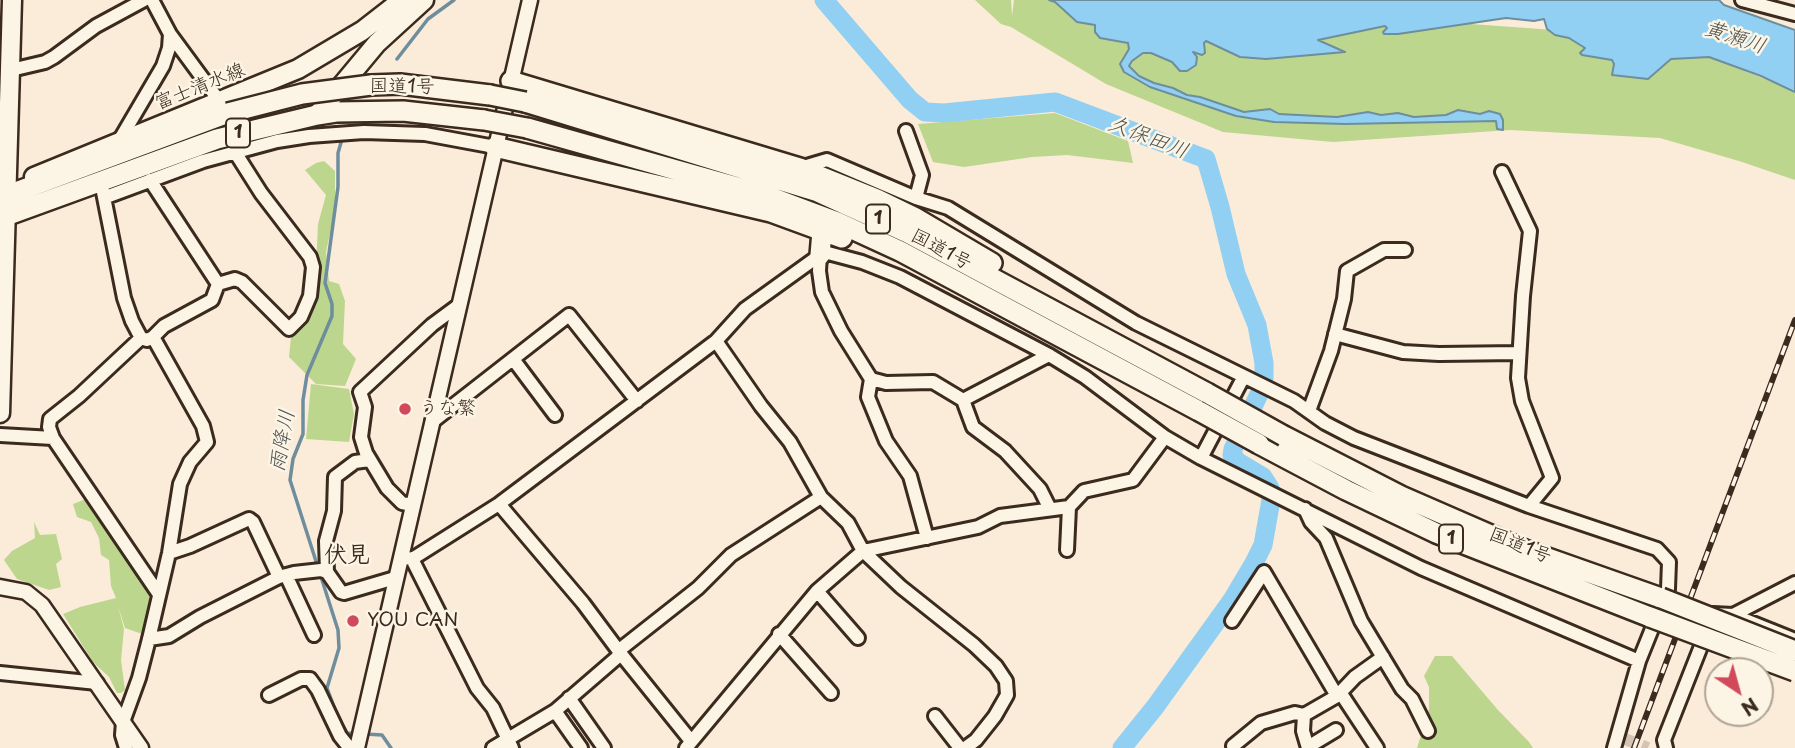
<!DOCTYPE html>
<meta charset="utf-8">
<style>
body{margin:0}
#map{position:relative;width:1795px;height:748px;overflow:hidden;background:#fbebd9;font-family:"Playpen Sans",sans-serif}
canvas{display:block}
.north{position:absolute;left:1704px;top:657px;width:70px;height:70px;box-sizing:border-box;background:#fcf5e5;border:2px solid #afa495;border-radius:50%;rotate:144deg;font-size:19px;font-weight:700;line-height:28px;text-align:center;color:#3b2a1e}
.north::after{content:'';display:block;margin:auto;width:24px;height:32px;background:#d1495b;clip-path:polygon(50% 0,100% 100%,50% 72%,0 100%)}
</style>
<div id="map">
<canvas width="1795" height="748"></canvas>
<div class="north">N</div>
</div>
<script>
const ctx = document.querySelector('canvas').getContext('2d');
ctx.lineJoin = 'round';
function fillPath(path, color) { ctx.fillStyle = color; ctx.fill(path, 'evenodd'); }
const shape = rows => new Path2D(rows.map(r => 'M' + r).join(''));
function stroke(path, color, width, dash) { ctx.strokeStyle = color; ctx.lineWidth = width; ctx.lineCap = dash ? 'butt' : 'round'; ctx.setLineDash(dash || []); ctx.stroke(path); }
function label(font, color, halo, rows, align = 'center') {
  ctx.font = font + ' "Playpen Sans","Klee One",sans-serif'; ctx.lineWidth = 5; ctx.setLineDash([]); ctx.textBaseline = 'middle'; ctx.strokeStyle = halo; ctx.fillStyle = color; for (const [text, x, y, turn = 0] of rows) {
    ctx.save(); ctx.translate(x, y); ctx.rotate((+turn || 0) * Math.PI / 180); ctx.textAlign = isNaN(turn) ? turn : align; if (halo) ctx.strokeText(text, 0, 0); ctx.fillText(text, 0, 0); ctx.restore();
  }
}
const green = shape([
 [975,0,1011,0,1012,16,1014,0,1336,0,1364,11,1471,24,1582,32,1650,77,1671,59,1709,57,1785,87,1795,93,1795,180,1739,161,1660,138,1510,130,1333,142,1223,132,1106,84,1011,27,1001,24],
 [1055,113,1128,141,1133,163,1067,155,1032,157,964,167,933,162,918,124],
 [324,161,335,171,335,209,326,252,329,281,339,284,345,301,343,344,356,359,345,386,316,384,289,357,291,337,308,316,315,290,318,224,326,195,305,170,316,163],
 [311,384,349,389,354,414,349,442,306,439],
 [94,496,151,591,142,634,125,628,118,606,124,629,121,660,125,690,121,693,117,693,109,677,93,662,63,614,80,607,116,598,111,586,109,560,101,555,99,538,91,522,77,517,73,504],
 [34,522,40,535,56,534,62,559,56,564,61,587,49,590,17,579,4,560,12,551,35,538],
 [1435,656,1452,656,1498,710,1529,742,1533,748,1417,748,1429,709,1429,687,1424,676]
]);
const water = shape([
 [1049,0,1719,0,1724,5,1795,30,1795,92,1761,76,1709,57,1671,59,1648,79,1612,75,1614,64,1612,60,1582,55,1580,53,1585,48,1569,38,1555,35,1547,29,1544,19,1534,21,1506,18,1398,34,1384,34,1383,32,1387,28,1385,26,1318,40,1345,52,1266,59,1240,57,1206,41,1204,43,1205,53,1202,55,1193,52,1197,57,1196,65,1187,71,1180,71,1172,62,1151,53,1143,53,1132,61,1129,66,1139,76,1154,83,1173,88,1187,95,1200,97,1244,112,1270,109,1279,114,1337,117,1368,112,1381,115,1398,113,1414,117,1446,115,1458,110,1480,114,1489,111,1500,114,1503,120,1503,130,1497,129,1496,121,1345,124,1274,122,1236,116,1150,87,1124,72,1120,64,1129,49,1128,43,1100,38,1095,32,1095,25,1077,22,1055,2,1049,0]
]);
const stream = shape([
 [397,59,428,19,454,0],
 [337,715,327,688,339,648,338,630,290,480,293,459,303,434,303,400,307,375,332,316,332,304,325,283,338,187,338,153,342,139],
 [342,725,347,733,358,734],
 [365,734,382,735,391,748]
]);
const river = shape([
 [824,0,910,100,925,112,944,113,1055,102,1206,159,1220,207,1236,274,1257,325,1264,363,1264,378,1259,394,1233,449,1232,455,1238,462,1263,477,1270,488],
 [1122,748,1155,707,1232,600,1254,563,1263,545,1271,500]
]);
const minorTunnel = shape([
 [1625,739,1648,748]
]);
const minor = shape([
 [1742,0,1795,14],
 [170,34,220,102],
 [11,70,45,62,54,57,96,26,144,0],
 [906,131,922,175,916,198],
 [119,141,163,66,169,48,170,34,152,0],
 [800,168,827,160,916,198,948,208,1136,323,1294,401,1325,423,1354,438,1529,506,1657,549,1669,562,1668,589,1639,661,1614,748],
 [1502,172,1530,231,1523,296,1518,378,1522,401,1552,478,1529,506],
 [150,180,218,284,212,300,164,326,153,337],
 [101,182,124,298,132,321,141,338,147,340,153,337,203,426,207,442,190,462,180,484,169,553,149,639,139,678,123,722,122,735,126,748],
 [106,197,203,161,277,141,309,136,364,132,425,134,495,147],
 [820,255,819,271,822,292,841,331,871,379,868,397,886,441,910,476,927,538],
 [218,284,235,279,242,282,289,329,301,317,310,296,313,267,310,257,261,193,235,152],
 [1335,334,1403,352,1439,354,1519,353],
 [141,338,79,396,50,419,49,427,53,438,158,593],
 [716,341,761,406,790,442,821,497,848,523,863,551,901,587,974,645,996,666,1006,681,1007,695,995,716,976,740,965,748],
 [513,359,555,415],
 [871,379,886,383,933,382,963,400,973,427,1005,451,1040,489,1050,509],
 [963,400,1049,355],
 [1309,411,1331,351,1344,299,1347,271,1384,250,1405,250],
 [432,422,569,315,637,401],
 [0,435,53,438],
 [1201,458,1243,378],
 [499,504,583,603,621,654,691,741],
 [413,505,402,503,387,488,366,453,361,437,365,407,360,392,432,325,459,305],
 [1305,509,1311,522,1326,538,1361,621,1402,689,1412,699,1428,731],
 [1067,550,1069,507,1084,491,1133,480,1165,437],
 [169,553,190,546,249,519,253,522,279,577],
 [401,557,412,559,499,504,716,341,745,309,820,255,828,253,862,262,900,277,1049,355,1085,377,1165,437,1201,458,1421,568,1639,661],
 [412,559,477,688,493,708,512,748],
 [327,572,326,541,334,511,335,477,355,462,369,460],
 [286,575,314,635],
 [817,591,858,638],
 [1713,614,1733,615,1795,640],
 [1733,615,1795,583],
 [1232,621,1264,572,1337,696],
 [779,634,831,693],
 [149,639,169,636,200,617,279,577,294,573,321,570,327,572,341,592,344,593,395,578],
 [618,651,698,588,731,555,821,497],
 [0,673,97,683],
 [1340,692,1377,748],
 [269,695,301,679,310,679,318,690,340,736,348,746,356,748],
 [569,698,604,748],
 [555,711,581,748],
 [935,716,960,748],
 [1233,746,1261,723,1295,713,1304,715],
 [1308,747,1336,730],
 [493,748,555,711,621,654],
 [686,748,817,591,863,551,978,527,1000,516,1069,507],
 [1308,748,1303,731,1304,715,1337,696,1355,677,1383,657],
 [1666,748,1664,740,1707,631]
]);
const tertiary = shape([
 [0,587,26,592,42,605,141,748],
 [357,748,530,0]
]);
const secondary = shape([
 [317,115,377,43,424,0],
 [34,177,298,69,362,31,402,0],
 [0,413,12,0]
]);
const trunk = shape([
 [511,81,800,168,877,199,914,217,992,263],
 [371,85,400,84,490,95],
 [525,102,818,192,908,233,1207,393],
 [527,128,765,195,837,222,900,251,1199,411],
 [495,147,771,212,842,238],
 [0,198,228,113],
 [0,218,217,139,317,115,336,112,403,111,484,120],
 [820,255,822,231],
 [1284,436,1401,496,1525,550,1661,598],
 [1259,444,1346,490,1436,533,1650,617]
]);
const rail = shape([
 [1634,748,1795,320]
]);
const trunkBridge = shape([
 [490,95,525,102],
 [228,113,302,94,371,85],
 [484,120,527,128],
 [1207,393,1284,436],
 [1199,411,1259,444],
 [1661,598,1795,651],
 [1650,617,1795,671]
]);
const markers = [
 [405,409,7,"#d1495b"],
 [353,621,7,"#d1495b"]
];
const shields = [
 [238,133,24],
 [878,219,24],
 [1451,539,24]
];
const shieldNames = [
 ["1",238,133],
 ["1",878,219],
 ["1",1451,539]
];
const streetNames = [
 ["富士清水線",200,87,-22],
 ["国道1号",402,87,1],
 ["国道1号",941,250,28],
 ["国道1号",1520,546,22]
];
const poiNames = [
 ["うな繁",419,409],
 ["YOU CAN",367,621]
];
const waterNames = [
 ["黄瀬川",1735,38,19],
 ["久保田川",1148,138,21],
 ["雨降川",283,441,-80]
];
const quarterNames = [
 ["伏見",347,556]
];
fillPath(green, '#bdd68d');
fillPath(water, '#91d0f2');
stroke(water, '#6f8e9d', 2);
stroke(stream, '#6f8e9d', 3.5);
stroke(river, '#91d0f2', 19);
stroke(minorTunnel, '#d5c4b4', 12, [12, 6]);
stroke(minor, '#3b2a1e', 18);
stroke(tertiary, '#3b2a1e', 19);
stroke(secondary, '#3b2a1e', 23);
stroke(trunk, '#3b2a1e', 24);
stroke(minor, '#fcf5e5', 12);
stroke(tertiary, '#fcf5e5', 14);
stroke(secondary, '#fcf5e5', 18);
stroke(trunk, '#fcf5e5', 19);
stroke(rail, '#3b2a1e', 6);
stroke(rail, '#fcf5e5', 3.5, [10]);
stroke(trunkBridge, '#3b2a1e', 24, []);
stroke(trunkBridge, '#fcf5e5', 19);
for (const [x, y, r, color] of markers) { const dot = new Path2D(); dot.arc(x, y, r, 0, 2 * Math.PI); ctx.fillStyle = color; ctx.fill(dot); stroke(dot, '#fcf5e5', 2.5); }
for (const [x, y, w] of shields) { const box = new Path2D(); box.roundRect(x - w / 2, y - 14.5, w, 29, 5); ctx.fillStyle = '#fcf5e5'; ctx.fill(box); stroke(box, '#3b2a1e', 2); }
label('bold 18px', '#3b2a1e', null, shieldNames);
label('19px', '#3b2a1e', '#fcf5e5', streetNames);
label('19px', '#3b2a1e', '#fcf5e5', poiNames, 'left');
label('italic 21px', '#505453', '#fcf5e5', waterNames);
label('bold 23px', '#3b2a1e', '#fcf5e5', quarterNames);
</script>
